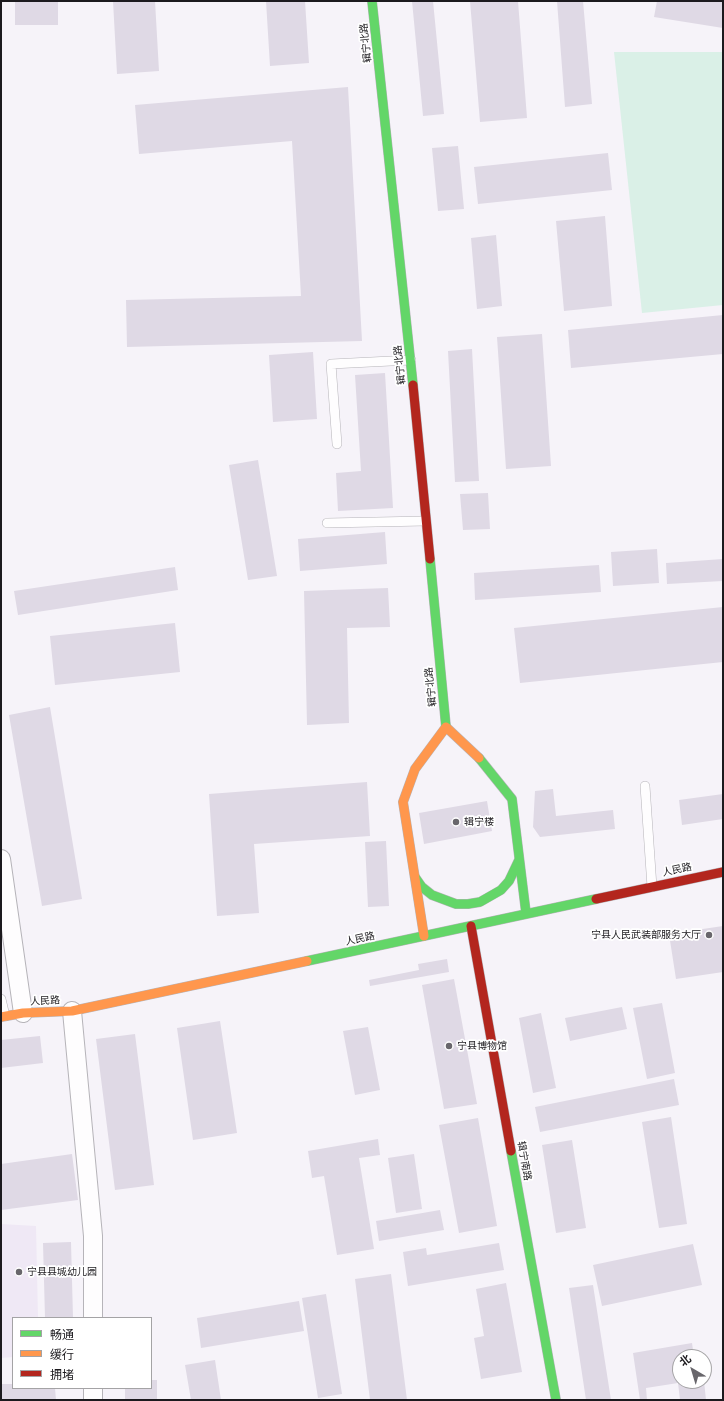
<!DOCTYPE html>
<meta charset="utf-8">
<style>
body{margin:0}
#map{position:relative;width:724px;height:1401px;overflow:hidden;background:#f6f3f9;font-family:"IBM Plex Sans","Noto Sans SC",sans-serif}
canvas{display:block}
.frame{position:absolute;inset:0;border:2px solid #1c1a1e;pointer-events:none}
.legend{position:absolute;left:12px;top:1317px;width:140px;height:72px;box-sizing:border-box;background:#fff;border:1px solid #a4a3a5;margin:0;padding:5px 7px;list-style:none;font-size:12px;color:#1c1a1e}
.legend li{display:flex;align-items:center;gap:8px;height:20px}
.legend b{width:20px;border:1px solid #a4a3a5}
.north{position:absolute;left:672px;top:1349px;width:40px;height:40px;box-sizing:border-box;background:#fff;border:1px solid #a4a3a5;border-radius:50%;rotate:322deg;font-size:11px;font-weight:700;line-height:16px;text-align:center;color:#1c1a1e}
.north::after{content:'';display:block;margin:auto;width:14px;height:18px;background:#68666b;clip-path:polygon(50% 0,100% 100%,50% 72%,0 100%)}
</style>
<div id="map">
<canvas width="724" height="1401"></canvas>
<div class="frame"></div>
<ul class="legend">
<li><b style="height:5px;background:#63d668"></b>畅通</li>
<li><b style="height:5px;background:#ff974d"></b>缓行</li>
<li><b style="height:5px;background:#b3261e"></b>拥堵</li>
</ul>
<div class="north">北</div>
</div>
<script>
const ctx = document.querySelector('canvas').getContext('2d');
ctx.lineJoin = 'round';
function fillPath(path, color) { ctx.fillStyle = color; ctx.fill(path, 'evenodd'); }
const shape = rows => new Path2D(rows.map(r => 'M' + r).join(''));
function strokePath(path, color, width, dash) { ctx.strokeStyle = color; ctx.lineWidth = width; ctx.lineCap = dash ? 'butt' : 'round'; ctx.setLineDash(dash || []); ctx.stroke(path); }
function drawText(font, color, halo, rows, align = 'center') {
  ctx.font = font + ' "IBM Plex Sans","Noto Sans SC",sans-serif'; ctx.lineWidth = 3.5; ctx.setLineDash([]); ctx.textBaseline = 'middle'; ctx.strokeStyle = halo; ctx.fillStyle = color; for (const [text, x, y, turn = 0] of rows) {
    ctx.save(); ctx.translate(x, y); ctx.rotate((+turn || 0) * Math.PI / 180); ctx.textAlign = isNaN(turn) ? turn : align; if (halo) ctx.strokeText(text, 0, 0); ctx.fillText(text, 0, 0); ctx.restore();
  }
}
const built = shape([
 [1,1224,36,1226,38,1318,13,1318,13,1357,1,1358]
]);
const green = shape([
 [614,52,723,52,723,305,642,313]
]);
const building = shape([
 [15,1,58,1,58,25,15,25],
 [113,1,155,1,159,71,117,74],
 [266,1,305,1,309,63,270,66],
 [412,1,433,1,444,114,423,116],
 [470,1,518,1,527,118,480,122],
 [557,1,583,1,592,104,565,107],
 [657,1,723,1,723,28,654,17],
 [348,87,362,341,127,347,126,300,301,296,292,141,139,154,135,105],
 [458,146,464,209,438,211,432,148],
 [608,153,612,190,478,204,474,167],
 [605,216,612,306,564,311,556,221],
 [496,235,502,306,477,309,471,238],
 [723,315,723,354,571,368,568,330],
 [542,334,551,466,506,469,497,337],
 [472,349,479,481,455,482,448,351],
 [313,352,317,419,273,422,269,355],
 [385,373,393,508,338,511,336,473,361,471,355,375],
 [258,460,277,576,248,580,229,465],
 [488,493,490,529,463,530,460,494],
 [385,532,387,564,300,571,298,539],
 [657,549,659,583,613,586,611,552],
 [723,559,723,581,667,584,666,563],
 [599,565,601,592,475,600,474,573],
 [175,567,178,590,18,615,14,591],
 [388,588,390,627,347,628,349,723,307,725,304,591],
 [723,607,723,662,520,683,514,628],
 [175,623,180,672,55,685,50,636],
 [50,707,82,899,42,906,9,715],
 [367,782,370,836,254,844,259,913,217,916,209,794],
 [553,789,556,816,613,810,615,829,540,837,533,827,535,791],
 [723,794,723,819,682,825,679,800],
 [487,801,492,831,424,844,419,813],
 [386,841,389,906,368,907,365,842],
 [723,926,723,972,676,979,669,934],
 [447,959,449,972,370,986,369,980,419,970,418,964],
 [454,979,477,1104,444,1109,422,985],
 [662,1003,675,1073,647,1079,633,1008],
 [622,1007,627,1029,570,1041,565,1018],
 [541,1013,556,1088,533,1093,519,1018],
 [220,1021,237,1133,193,1140,177,1028],
 [368,1027,380,1090,355,1095,343,1031],
 [135,1034,154,1185,115,1190,96,1039],
 [40,1036,43,1063,1,1068,1,1040],
 [674,1079,679,1105,540,1132,535,1107],
 [671,1117,687,1224,659,1228,642,1122],
 [478,1118,497,1226,459,1233,439,1125],
 [378,1139,380,1155,359,1158,374,1249,337,1255,324,1176,312,1178,308,1151],
 [572,1140,586,1228,556,1233,542,1145],
 [72,1154,78,1200,1,1210,1,1164],
 [414,1154,422,1209,396,1213,388,1158],
 [440,1210,444,1230,379,1241,376,1221],
 [71,1242,73,1318,45,1318,43,1243],
 [499,1243,504,1270,408,1286,403,1252,426,1248,427,1255],
 [693,1244,702,1285,602,1306,593,1265],
 [391,1274,407,1400,370,1400,355,1279],
 [506,1283,522,1372,481,1379,474,1338,484,1336,476,1289],
 [593,1285,611,1400,586,1400,569,1288],
 [326,1294,342,1394,318,1398,302,1298],
 [299,1301,304,1331,201,1348,197,1318],
 [692,1343,694,1357,680,1357,680,1381,704,1381,706,1400,680,1400,678,1383,646,1388,647,1400,640,1400,633,1353],
 [215,1360,221,1400,191,1400,185,1365],
 [151,1380,157,1380,157,1400,125,1400,125,1388,151,1388],
 [2,1384,13,1384,13,1388,55,1388,56,1400,2,1400]
]);
const lane = shape([
 [337,444,331,364,411,360],
 [327,523,425,521],
 [645,786,652,887],
 [1,999,5,1016]
]);
const street = shape([
 [1,859,23,1013],
 [72,1011,93,1236,93,1318],
 [93,1400,93,1388]
]);
const fast = shape([
 [372,1,413,385],
 [430,559,446,727],
 [479,758,512,799,526,913],
 [415,877,422,887,432,895,456,904,468,904,480,902,501,890,509,881,519,860],
 [307,961,596,899],
 [511,1151,556,1400]
]);
const slow = shape([
 [424,936,403,802,415,769,446,727,479,758],
 [1,1017,23,1013,72,1011,307,961]
]);
const jam = shape([
 [413,385,430,559],
 [596,899,723,872],
 [471,926,511,1151]
]);
const markers = [
 [456,822,4,"#68666b"],
 [709,935,4,"#68666b"],
 [449,1046,4,"#68666b"],
 [19,1272,4,"#68666b"]
];
const streetNames = [
 ["辑宁北路",366,43,-96],
 ["辑宁北路",400,365,-96],
 ["辑宁北路",431,687,-96],
 ["人民路",677,870,-12],
 ["人民路",360,939,-12],
 ["人民路",45,1001,-3],
 ["辑宁南路",524,1161,80]
];
const poiNames = [
 ["辑宁楼",464,822],
 ["宁县人民武装部服务大厅",701,935,"right"],
 ["宁县博物馆",457,1046],
 ["宁县县城幼儿园",27,1272]
];
fillPath(built, '#efe8f5');
fillPath(green, '#daf0e7');
fillPath(building, '#dfd9e5');
strokePath(lane, '#b6b4b9', 10);
strokePath(street, '#b6b4b9', 20);
strokePath(fast, '#b6b4b9', 10);
strokePath(slow, '#b6b4b9', 10);
strokePath(jam, '#b6b4b9', 10);
strokePath(lane, '#fefdfe', 9);
strokePath(street, '#fefdfe', 18);
strokePath(fast, '#63d668', 9);
strokePath(slow, '#ff974d', 9);
strokePath(jam, '#b3261e', 9);
for (const [x, y, r, color] of markers) { const dot = new Path2D(); dot.arc(x, y, r, 0, 2 * Math.PI); ctx.fillStyle = color; ctx.fill(dot); strokePath(dot, '#fff', 1.5); }
drawText('10px', '#1c1a1e', '#fff', streetNames);
drawText('10px', '#1c1a1e', '#fff', poiNames, 'left');
</script>
